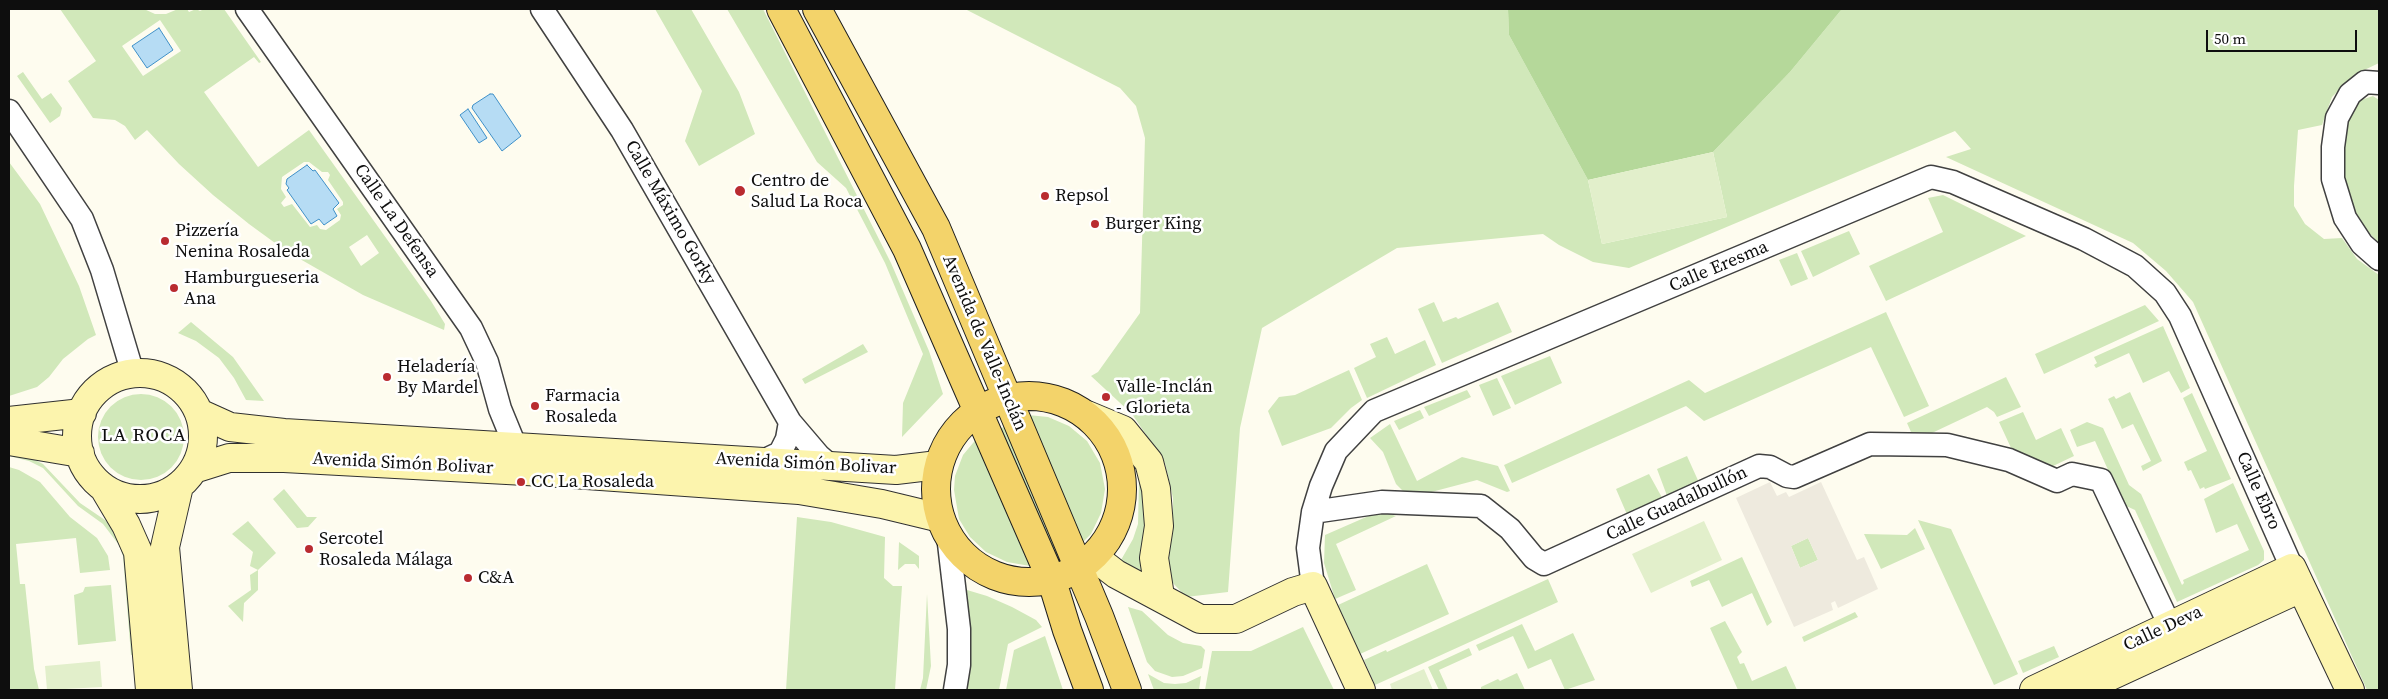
<!DOCTYPE html>
<meta charset="utf-8">
<style>
body{margin:0}
#map{position:relative;width:2388px;height:699px;overflow:hidden;background:#fefcef;font-family:"Source Serif 4",serif}
canvas{display:block}
.frame{position:absolute;inset:0;border:10px solid #0e0e0e;pointer-events:none}
.scale{position:absolute;left:2206px;top:30px;width:151px;height:22px;box-sizing:border-box;border:2px solid #0e0e0e;border-top:0;padding-left:6px;font-size:15px;line-height:18px;white-space:nowrap;color:#0e0e0e;-webkit-text-stroke:4px #fff;paint-order:stroke}
</style>
<div id="map">
<canvas width="2388" height="699"></canvas>
<div class="frame"></div>
<div class="scale">50 m</div>
</div>
<script>
const ctx = document.querySelector('canvas').getContext('2d');
ctx.lineJoin = 'round';
function fillPath(path, color) { ctx.fillStyle = color; ctx.fill(path, 'evenodd'); }
const shape = rows => new Path2D(rows.map(r => 'M' + r).join(''));
function strokePath(path, color, width, dash) { ctx.strokeStyle = color; ctx.lineWidth = width; ctx.lineCap = dash ? 'butt' : 'round'; ctx.setLineDash(dash || []); ctx.stroke(path); }
function drawText(font, color, halo, rows, align = 'center') {
  ctx.font = font + ' "Source Serif 4",serif'; ctx.lineWidth = 5; ctx.setLineDash([]); ctx.textBaseline = 'middle'; ctx.strokeStyle = halo; ctx.fillStyle = color; for (const [text, x, y, turn = 0] of rows) {
    ctx.save(); ctx.translate(x, y); ctx.rotate((+turn || 0) * Math.PI / 180); ctx.textAlign = isNaN(turn) ? turn : align; if (halo) ctx.strokeText(text, 0, 0); ctx.fillText(text, 0, 0); ctx.restore();
  }
}
const green = shape([
 [60,9,144,9,155,14,166,14,178,9,187,9,189,12,196,9,200,11,204,9,224,9,261,62,259,63,254,57,204,92,258,167,309,130,431,301,445,324,444,330,363,295,286,251,249,224,213,195,179,164,147,130,135,140,125,126,115,120,93,118,68,81,96,61],
 [160,20,181,51,143,76,122,46],
 [304,162,309,162,322,172,328,172,330,175,328,180,343,202,343,205,337,209,341,215,340,220,326,230,320,229,317,225,310,227,292,204,284,207,281,203,286,197,281,189,282,177],
 [367,235,379,253,361,266,349,247],
 [655,9,691,9,739,92,755,134,699,166,685,141,702,91],
 [727,9,763,9,891,263,929,351,943,394,902,437,903,403,923,354,885,263,846,188,817,162],
 [965,9,1508,9,1509,35,1588,180,1602,244,1727,217,1713,152,1790,72,1842,9,2379,9,2379,63,2354,75,2332,97,2322,125,2298,130,2294,186,2294,206,2305,224,2324,239,2342,238,2357,259,2379,275,2379,690,2367,690,2193,302,2166,271,2133,243,1946,157,1971,149,1955,131,1629,268,1593,262,1559,245,1543,234,1397,248,1262,328,1240,428,1228,592,1186,597,1172,582,1165,565,1173,526,1173,498,1165,463,1132,414,1091,376,1098,372,1140,313,1145,138,1136,106,1120,88],
 [23,72,42,99,51,93,62,108,60,116,50,123,17,76],
 [2373,96,2379,100,2379,243,2356,220,2348,195,2342,166,2348,112,2361,100],
 [9,162,40,204,79,286,96,335,88,339,63,359,49,377,37,387,9,396],
 [1943,195,2026,236,1886,301,1869,266,1943,232,1928,198],
 [1849,231,1860,254,1813,277,1801,251],
 [1797,253,1808,279,1791,286,1779,260],
 [1434,302,1443,322,1456,317,1458,319,1498,302,1512,332,1442,363,1418,309],
 [2145,305,2159,321,2044,374,2035,354],
 [1886,312,1929,406,1904,417,1871,347,1704,421,1686,406,1512,483,1504,465,1689,380,1705,393],
 [191,322,233,357,264,401,246,400,234,378,219,358,196,341,178,333],
 [2163,326,2190,388,2181,393,2169,371,2143,383,2129,353,2096,368,2094,365,2097,363,2094,357],
 [1387,337,1395,354,1425,340,1436,365,1367,398,1354,368,1376,357,1370,344],
 [863,344,868,352,805,384,802,379],
 [1550,356,1562,383,1515,405,1501,376],
 [1349,370,1362,400,1351,408,1331,428,1282,446,1268,411,1279,397,1295,395],
 [2006,377,2021,407,1997,417,1994,412,1987,407,1915,441,1907,423],
 [1497,378,1511,408,1493,416,1479,385],
 [1467,390,1471,397,1429,416,1424,407],
 [2130,392,2162,461,2143,471,2141,466,2151,461,2133,424,2122,429,2108,399,2114,396,2116,399],
 [2192,393,2231,479,2205,489,2204,487,2200,489,2191,470,2188,471,2184,462,2207,451,2183,398],
 '98 437a43 43 0 1 1 86 0a43 43 0 1 1-86 0Z',
 [1420,410,1424,418,1399,430,1394,421],
 [2023,412,2036,440,2061,428,2074,456,2051,467,2012,450,1999,422],
 [1028,415,1048,417,1069,426,1087,441,1100,463,1105,489,1101,513,1091,534,1080,545],
 [2087,422,2103,428,2129,485,2141,494,2182,585,2184,583,2183,580,2249,550,2237,524,2216,533,2204,499,2233,483,2264,551,2264,560,2258,565,2177,602,2135,510,2124,505,2095,441,2077,447,2070,430],
 [1390,424,1417,481,1462,457,1498,466,1510,491,1507,492,1477,480,1420,495,1405,493,1396,484,1383,452,1370,438],
 [1009,425,1061,553,1054,557,999,429],
 [978,437,1017,533,1030,566,1007,562,986,552,970,537,959,519,954,490,955,476,963,455],
 [9,453,29,457,43,464,80,503,105,520,114,529,127,555,136,654,131,655,123,556,119,545,103,524,78,506,43,468,29,461,9,456],
 [1687,456,1701,487,1669,501,1657,469],
 [9,467,19,470,40,482,70,517,97,538,108,556,110,570,80,573,76,538,16,544,20,584,25,584,34,669,39,690,9,690],
 [1649,474,1665,503,1629,519,1616,489],
 [1146,477,1151,577,1121,565,1121,560,1133,539,1138,524,1139,480],
 [284,489,307,517,317,517,308,527,297,528,273,499],
 [1380,511,1396,516,1336,544,1356,590,1335,599,1324,563,1325,535],
 [797,517,831,522,885,537,884,578,893,586,902,586,895,690,786,690],
 [1918,520,1951,529,2018,674,1994,685],
 [248,521,276,553,258,570,258,590,244,603,243,622,228,606,251,590,250,575,258,570,250,566,253,552,232,534],
 [1915,528,1925,549,1881,569,1864,534,1907,535],
 [1808,538,1818,560,1800,568,1791,546],
 [899,542,919,556,919,569,915,564,905,564,898,570],
 [1742,557,1772,622,1767,626,1752,593,1722,607,1709,580,1692,587,1690,581],
 [1427,564,1449,614,1360,654,1338,605],
 [1548,579,1558,602,1375,685,1364,660,1386,650,1387,652],
 [111,585,116,641,78,645,74,595,83,592,85,587],
 [967,590,987,596,1012,607,1036,620,1042,627,1008,644,999,690,965,690,970,645],
 [927,594,931,666,926,690,920,690,923,678],
 [1128,607,1142,611,1168,635,1183,643,1201,646,1205,650,1202,668,1183,676,1172,677,1155,671,1147,662],
 [1855,612,1858,617,1804,642,1802,637],
 [1725,621,1742,652,1737,657,1740,664,1744,663,1752,681,1786,666,1797,690,1738,690,1710,628],
 [1522,624,1535,651,1573,633,1595,680,1565,690,1551,659,1528,669,1513,636,1479,651,1476,645],
 [1303,627,1334,690,1205,690,1212,651,1251,651],
 [1045,636,1063,690,1006,690,1014,650],
 [2054,646,2059,657,2023,673,2018,661],
 [1469,648,1472,655,1439,670,1448,690,1439,690,1428,667],
 [1517,673,1525,690,1481,690,1481,687,1498,679,1500,681],
 [1148,674,1164,683,1175,684,1186,683,1201,676,1199,690,1154,690]
]);
const forest = shape([
 [1508,9,1842,9,1790,72,1713,152,1588,180,1509,35]
]);
const pitch = shape([
 [1713,152,1727,217,1602,244,1588,180],
 [1704,521,1722,560,1651,593,1632,554],
 [100,661,102,687,47,690,45,666],
 [1424,669,1433,690,1392,690,1390,684]
]);
const plaza = shape([
 [1770,482,1777,496,1786,492,1789,497,1821,482,1857,560,1864,557,1878,589,1838,608,1835,601,1831,603,1833,610,1794,627,1736,498],
 [1808,538,1818,560,1800,568,1791,546]
]);
const water = shape([
 [159,28,173,50,147,68,132,46,159,28],
 [490,94,493,94,521,136,502,151,472,108,473,105,490,94],
 [468,109,487,138,479,143,460,115,468,109],
 [307,165,313,171,315,170,339,203,333,209,337,216,324,225,319,219,311,224,287,190,289,188,286,184,287,179,307,165]
]);
const street = shape([
 [247,9,471,328,487,362,500,409,516,448],
 [542,9,622,130,790,422,819,456,832,467],
 [2379,83,2365,82,2350,94,2337,118,2333,147,2333,179,2345,218,2362,244,2379,259],
 [9,111,82,219,102,270,133,374],
 [759,463,780,453,787,439,790,422],
 [1313,512,1382,502,1481,506,1510,529,1534,558,1544,564,1759,466,1770,467,1787,476,1794,477,1870,444,1947,445,2009,460,2057,481,2072,474,2101,480,2170,626],
 [948,535,959,629,959,665,955,690],
 [1313,586,1308,548,1313,512,1321,486,1336,451,1374,411,1931,177,1953,182,2084,239,2135,266,2165,293,2180,316,2292,568]
]);
const secondary = shape([
 '77 436a63 63 0 1 1 126 0a63 63 0 1 1-126 0Z',
 [199,413,230,427,284,433,896,470,938,465],
 [1087,415,1123,430,1149,462,1156,489,1159,526,1154,558,1160,596],
 [9,421,82,413],
 [9,441,80,453],
 [194,469,229,458,284,458,544,472,799,490,882,504,940,518],
 [104,488,126,525,138,552,150,690],
 [1094,557,1116,574,1200,619,1236,619,1293,592,1313,586,1361,690],
 [178,690,165,547,179,486],
 [2034,690,2292,568,2350,690],
 [2080,690,2301,588]
]);
const primary = shape([
 [781,9,907,249,1052,581,1067,630,1089,690],
 [817,9,936,228,1099,616,1127,690],
 '936 489a93 93 0 1 1 186 0a93 93 0 1 1-186 0Z'
]);
const markers = [
 [740,191,6,"#b92b30"],
 [1045,196,5,"#b92b30"],
 [1095,224,5,"#b92b30"],
 [165,241,5,"#b92b30"],
 [174,288,5,"#b92b30"],
 [387,377,5,"#b92b30"],
 [1106,397,5,"#b92b30"],
 [535,406,5,"#b92b30"],
 [521,482,5,"#b92b30"],
 [309,549,5,"#b92b30"],
 [468,578,5,"#b92b30"]
];
const poiNames = [
 ["Centro de",751,181],
 ["Salud La Roca",751,202],
 ["Repsol",1055,196],
 ["Burger King",1105,224],
 ["Pizzería",175,231],
 ["Nenina Rosaleda",175,252],
 ["Hamburgueseria",184,278],
 ["Ana",184,299],
 ["Heladería",397,367],
 ["By Mardel",397,388],
 ["Valle-Inclán",1116,387],
 ["- Glorieta",1116,408],
 ["Farmacia",545,396],
 ["Rosaleda",545,417],
 ["CC La Rosaleda",531,482],
 ["Sercotel",319,539],
 ["Rosaleda Málaga",319,560],
 ["C&A",478,578]
];
const streetNames = [
 ["Calle Máximo Gorky",670,213,60],
 ["Calle La Defensa",396,221,55],
 ["Calle Eresma",1719,267,-23],
 ["Avenida de Valle-Inclán",984,343,67],
 ["Avenida Simón Bolivar",403,464,3],
 ["Avenida Simón Bolivar",806,464,3],
 ["Calle Ebro",2258,491,66],
 ["Calle Guadalbullón",1677,504,-25],
 ["Calle Deva",2163,629,-25]
];
const neighbourhoodNames = [
 ["LA ROCA",144,436]
];
fillPath(green, '#d1e8ba');
fillPath(forest, '#b5d89a');
fillPath(pitch, '#e2efcb');
fillPath(plaza, '#eeeade');
fillPath(water, '#b6dcf4');
strokePath(water, '#3f90c8', 1);
strokePath(street, '#414141', 25);
strokePath(secondary, '#303030', 30);
strokePath(primary, '#1f1f1f', 30);
strokePath(street, '#fff', 22);
strokePath(secondary, '#fcf4ad', 28);
strokePath(primary, '#f3d36a', 28);
for (const [x, y, r, color] of markers) { const dot = new Path2D(); dot.arc(x, y, r, 0, 2 * Math.PI); ctx.fillStyle = color; ctx.fill(dot); strokePath(dot, '#fff', 2); }
drawText('18px', '#0e0e0e', '#fff', poiNames, 'left');
drawText('18px', '#0e0e0e', '#fff', streetNames);
ctx.letterSpacing = '1px';
drawText('19px', '#0e0e0e', '#fff', neighbourhoodNames);
ctx.letterSpacing = '0px';
</script>
